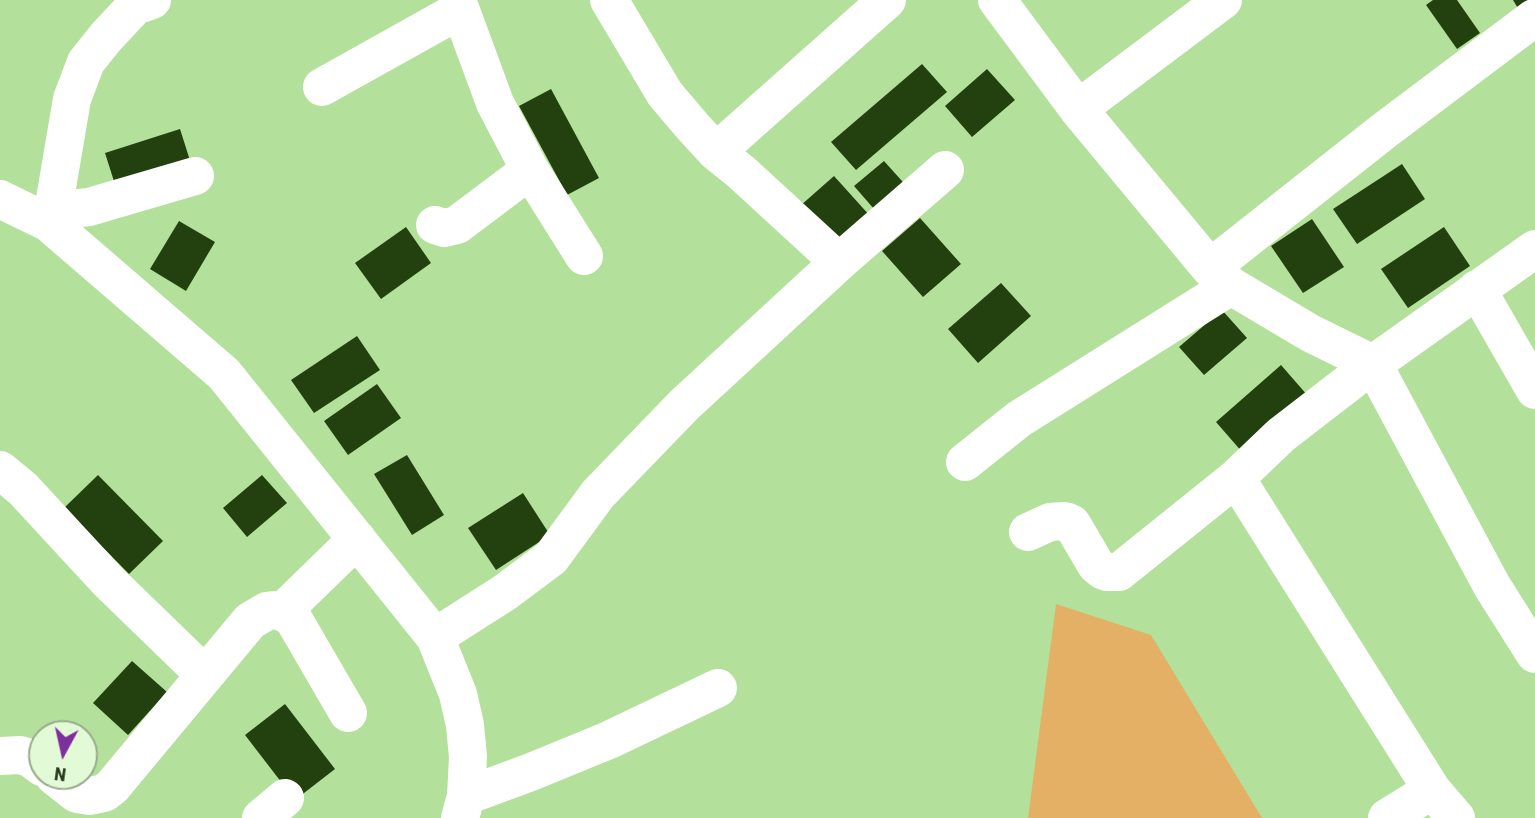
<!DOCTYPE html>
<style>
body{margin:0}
#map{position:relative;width:1535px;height:818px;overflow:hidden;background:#b3e09a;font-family:"Roboto Condensed",sans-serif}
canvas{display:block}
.north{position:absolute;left:28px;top:720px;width:70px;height:70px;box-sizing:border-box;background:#e3fad7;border:2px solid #97ac8c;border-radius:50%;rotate:188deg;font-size:19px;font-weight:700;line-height:28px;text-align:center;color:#26371b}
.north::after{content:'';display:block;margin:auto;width:24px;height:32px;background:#7f2e9e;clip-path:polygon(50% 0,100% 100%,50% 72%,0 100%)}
</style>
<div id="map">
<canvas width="1535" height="818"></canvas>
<div class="north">N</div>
</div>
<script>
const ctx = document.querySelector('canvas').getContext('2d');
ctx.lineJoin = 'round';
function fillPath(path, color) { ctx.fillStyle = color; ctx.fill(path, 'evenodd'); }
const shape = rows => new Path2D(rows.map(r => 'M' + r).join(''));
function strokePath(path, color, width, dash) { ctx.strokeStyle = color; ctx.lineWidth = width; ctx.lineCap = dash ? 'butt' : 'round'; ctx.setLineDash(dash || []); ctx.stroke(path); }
const green = shape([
 [1056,604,1151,635,1262,818,1028,818]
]);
const building = shape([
 [1433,0,1457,0,1480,33,1457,49,1426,5],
 [1513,0,1535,0,1519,10],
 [922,64,947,92,856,170,831,142],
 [987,69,1015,100,972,137,945,106],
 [551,89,599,178,567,195,519,106],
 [180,129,194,173,119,197,105,153],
 [884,161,911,191,881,217,854,186],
 [1402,164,1425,199,1357,244,1333,209],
 [834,176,871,217,836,248,800,206],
 [920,218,961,264,923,297,882,251],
 [1312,219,1344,267,1303,293,1271,246],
 [179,221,215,242,186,291,150,269],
 [406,227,431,263,381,299,355,263],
 [1444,227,1470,266,1408,308,1381,269],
 [1001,283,1031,316,978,363,948,329],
 [1222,310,1247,338,1204,375,1179,347],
 [357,336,380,370,314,413,291,380],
 [1281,365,1308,396,1243,453,1216,422],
 [377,384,401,418,348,455,324,421],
 [407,455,444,515,412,535,374,474],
 [98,475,163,541,129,574,64,508],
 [262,475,287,503,247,537,223,508],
 [523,493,550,535,496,570,468,528],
 [132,661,167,692,128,735,93,703],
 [285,704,335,769,295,800,245,735]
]);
const minor = shape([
 [457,0,495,103,530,170,584,256],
 [609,0,665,94,693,127,716,152,741,172,839,262],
 [997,0,1078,109,1210,268,1231,286,1310,333,1373,364,1492,586,1535,654],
 [322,87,460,10],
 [1078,109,1223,0],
 [716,152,887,0],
 [0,199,49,223,224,374,435,637,458,694,465,725,468,757,466,796,460,818],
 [53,211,89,207,195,176],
 [49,223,53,211,72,99,86,62,106,37,135,6,152,0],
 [435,225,444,228,457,225,530,170],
 [1210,268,1385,130,1534,18],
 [1477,289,1535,390],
 [965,462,1019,419,1231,286],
 [0,470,23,489,108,581,205,675],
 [1236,478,1432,790,1456,818],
 [1028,532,1050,522,1063,521,1068,522,1072,524,1096,565,1102,570,1107,572,1119,572,1236,478,1281,435,1373,364,1535,249],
 [282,612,357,539],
 [435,637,504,593,551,558,598,494,684,405,839,262,945,170],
 [0,756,20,755,30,758,42,767],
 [54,776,77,794,90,796,104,793,112,787,250,621,267,611,276,610,282,612,288,615,294,620,348,713],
 [466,796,531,772,609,740,718,688],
 [261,818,285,798],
 [1387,818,1432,790]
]);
fillPath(green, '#e4b065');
fillPath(building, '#23410e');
strokePath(minor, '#fff', 38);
</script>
